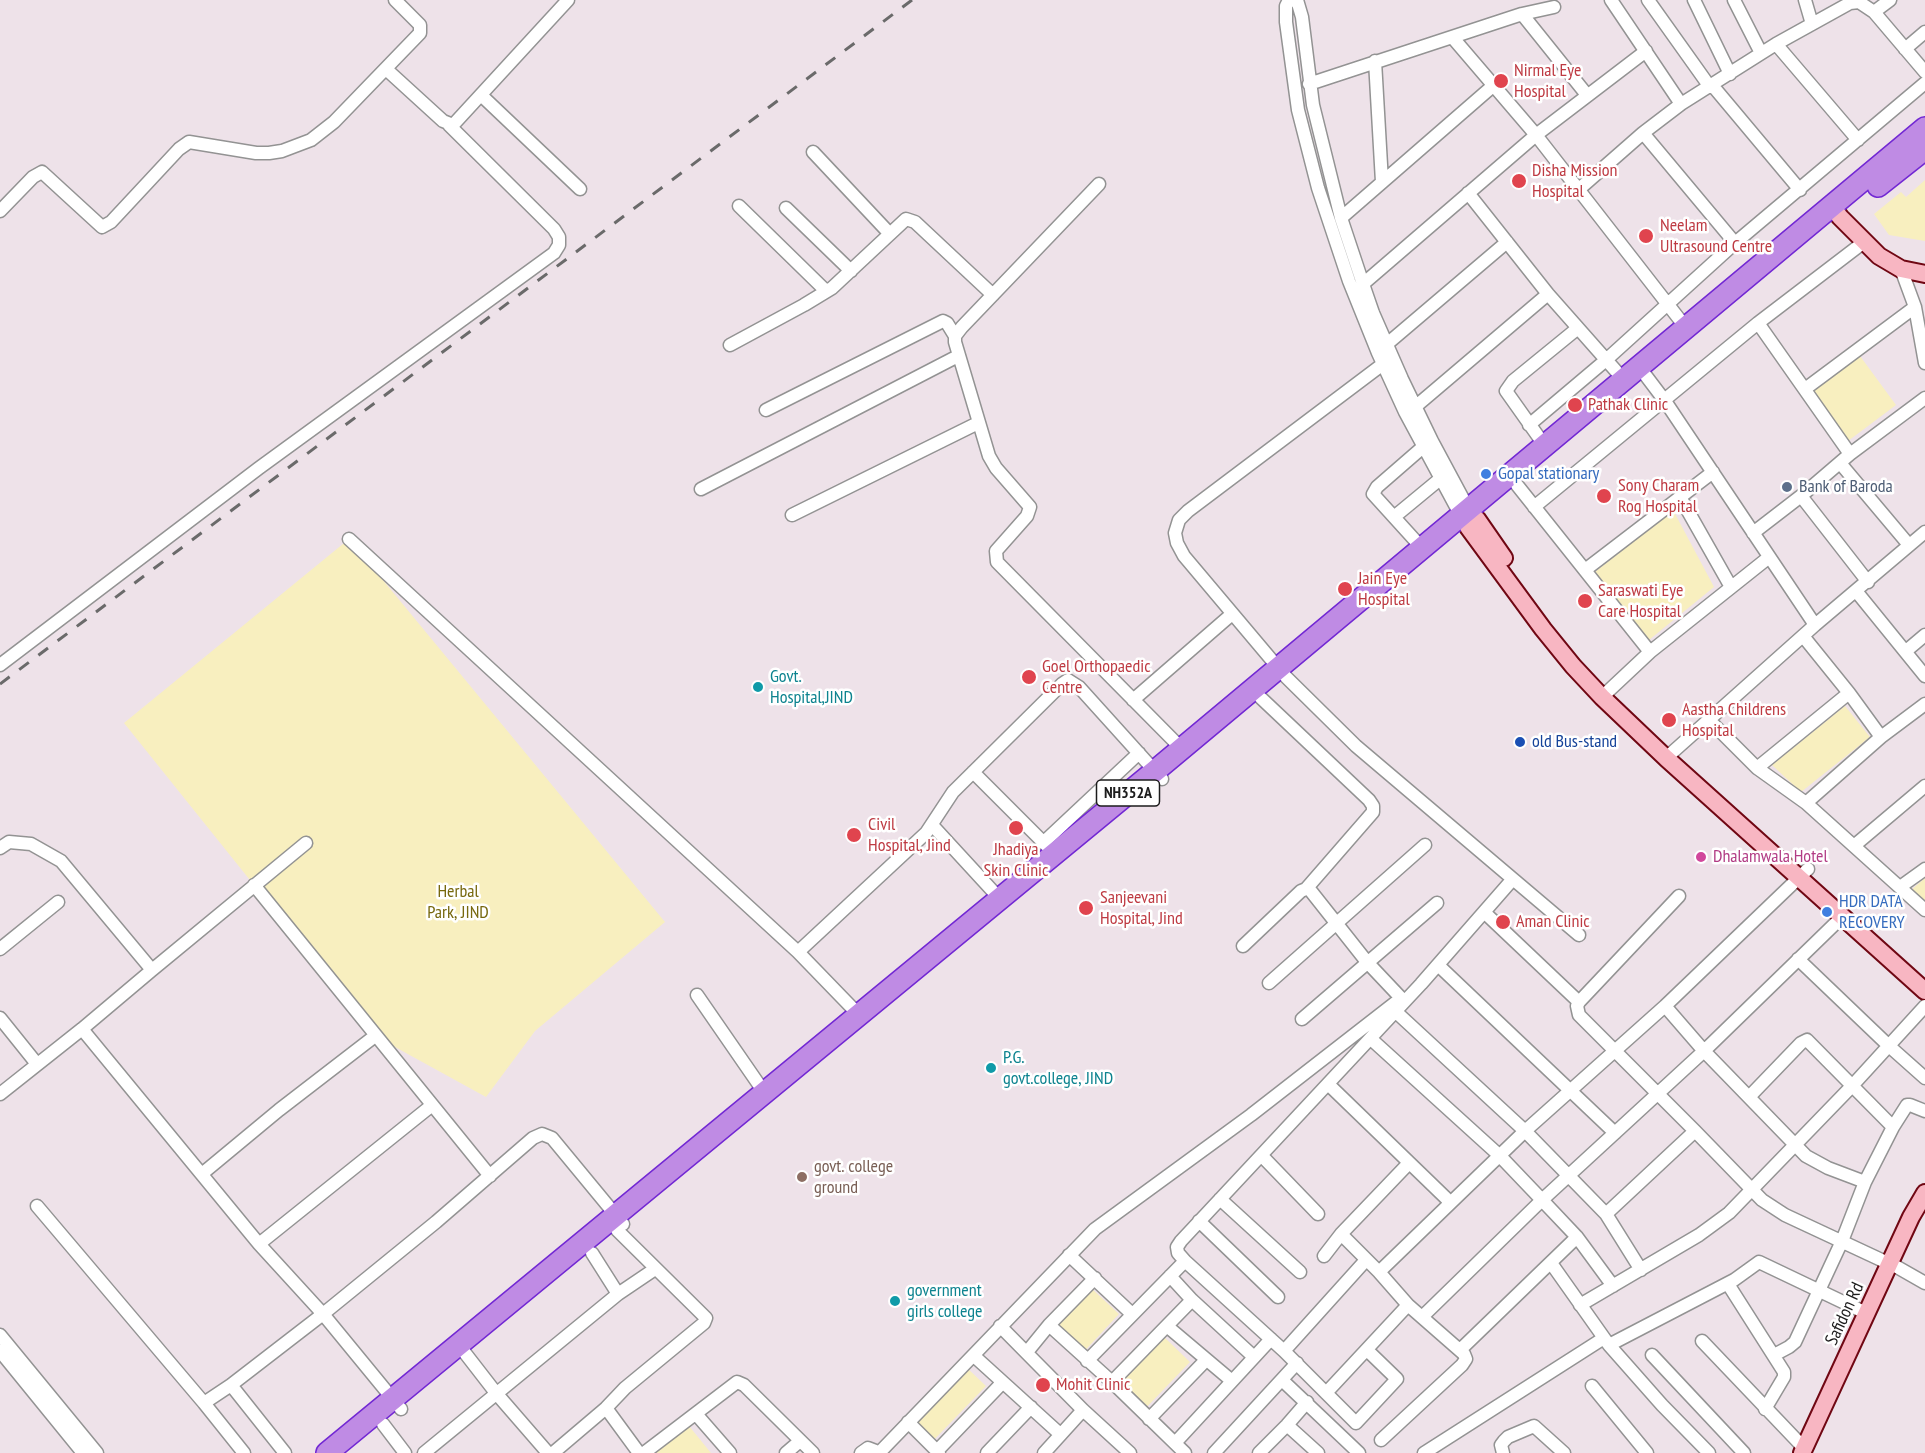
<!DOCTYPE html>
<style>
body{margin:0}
canvas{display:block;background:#eee2e9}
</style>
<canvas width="1925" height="1453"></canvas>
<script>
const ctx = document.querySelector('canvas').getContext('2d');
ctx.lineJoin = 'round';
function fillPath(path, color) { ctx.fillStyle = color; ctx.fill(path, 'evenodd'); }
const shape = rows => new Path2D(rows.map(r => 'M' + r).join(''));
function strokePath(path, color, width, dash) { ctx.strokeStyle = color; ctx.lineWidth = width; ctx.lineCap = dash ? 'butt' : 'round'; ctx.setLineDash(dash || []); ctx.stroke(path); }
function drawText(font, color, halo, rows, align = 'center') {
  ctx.font = font + ' "PT Sans Narrow",sans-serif'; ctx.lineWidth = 5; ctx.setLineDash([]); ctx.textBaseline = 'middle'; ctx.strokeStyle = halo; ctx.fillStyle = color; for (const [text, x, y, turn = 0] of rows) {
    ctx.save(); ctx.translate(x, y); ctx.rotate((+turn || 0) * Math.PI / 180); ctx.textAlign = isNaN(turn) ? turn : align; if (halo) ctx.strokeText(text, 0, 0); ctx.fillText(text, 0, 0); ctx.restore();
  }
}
const park = shape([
 [1925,180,1925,241,1889,235,1874,214,1901,192,1906,197],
 [1860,356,1896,405,1840,447,1804,398],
 [1673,510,1714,587,1649,640,1595,572],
 [349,539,665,922,535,1031,486,1097,375,1036,124,723],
 [1845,706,1870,737,1801,792,1772,765],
 [1925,878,1925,905,1910,891],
 [1089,1286,1119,1314,1078,1358,1048,1330],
 [1162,1335,1190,1362,1141,1413,1113,1386],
 [965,1366,986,1386,926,1448,906,1429],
 [689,1426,711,1453,656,1453]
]);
const street = shape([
 [1289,0,1286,6,1286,22,1298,110,1318,188,1349,281,1378,353,1405,412,1461,516],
 [1297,0,1302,17,1313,105,1341,218,1363,284,1373,313,1402,379,1432,441,1469,510],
 [1611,0,1681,104],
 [1648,0,1710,87],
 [1694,0,1730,74],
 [1734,0,1761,53],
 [1805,0,1812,24],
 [1874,12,1890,0],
 [1522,14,1587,95],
 [1453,38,1536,135,1687,329],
 [1776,44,1858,140],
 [1905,49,1925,32],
 [1375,61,1382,182],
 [386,69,443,121,453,125,568,0],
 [1309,84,1522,14,1554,7],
 [1712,85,1800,190],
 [481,95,580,189],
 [1643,133,1735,243],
 [813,152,890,234],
 [1099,184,962,327,955,336,955,342,989,456,996,468,1030,507,1027,516,996,551,997,562,1182,749],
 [1578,190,1643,133,1681,104,1776,44,1850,3,1859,2,1874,12,1925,72],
 [1468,193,1548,294,1624,380],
 [739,206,826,291],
 [786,208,851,271],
 [0,211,33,177,42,172,102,227,111,222,179,149,189,142,256,153,269,153,282,151,311,140,334,122,420,33,420,25,395,0],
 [1341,218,1494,85],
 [1901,269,1915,307,1925,363],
 [1363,284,1536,135,1646,51],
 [1758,323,1850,454],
 [1387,344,1507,242],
 [730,345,804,305,832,288,906,219,915,222,993,295],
 [1383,364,1188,511,1179,520,1175,533,1177,543,1184,556,1286,677,1356,746,1579,935],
 [1640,368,1665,401,1815,625],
 [1805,389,1915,307],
 [766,410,943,321,947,323,955,336],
 [1409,410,1415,407,1548,294],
 [1529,425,1606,360,1735,243,1925,83],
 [1545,446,1506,391,1513,381,1578,328],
 [1840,463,1909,545],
 [1517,485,1650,652],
 [701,489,958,356],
 [1801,496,1868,582],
 [1680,497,1731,587],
 [1534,507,1758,323,1864,242],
 [792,515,978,423],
 [1394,517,1440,479],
 [1753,533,1801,496,1850,454,1925,398],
 [349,539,798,952,859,1015],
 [1422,548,1373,494,1377,487,1423,447],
 [1585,570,1713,472],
 [1856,591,1925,676],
 [1803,636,1849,693,1881,737],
 [1906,651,1925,635],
 [0,665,259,468,554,253,559,245,559,237,554,229,449,125],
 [1602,697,1650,652,1768,558],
 [1261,698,1369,800,1373,806,1373,812,1306,889],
 [1133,700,1232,614],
 [1708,719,1757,768,1806,803,1925,910],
 [1666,758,1815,625,1925,532],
 [1757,768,1849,693],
 [973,772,1048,847],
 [1806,803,1881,737,1925,704],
 [932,825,1000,899],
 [1043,843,1139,753],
 [1855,845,1925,786],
 [0,848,9,842,31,844,61,861,152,970],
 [254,885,490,1176],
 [1900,887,1925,869],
 [1679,896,1579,1002,1577,1006,1579,1015,1695,1131,1762,1200,1785,1215,1890,1264],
 [1484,912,1579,1002],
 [1243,946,1301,891,1306,889,1310,890,1367,962,1401,998],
 [0,949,58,902],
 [798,952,926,833,953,792,1062,684,1068,680,1079,687,1162,779],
 [1798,959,1889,1046,1925,1078],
 [1438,965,1615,1133],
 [1269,983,1425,845],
 [697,995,764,1092],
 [1665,1006,1704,1051,1806,1156,1828,1168,1865,1182],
 [1395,1011,1525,1131,1606,1214,1641,1270],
 [0,1018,37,1064],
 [1302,1019,1437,903],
 [82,1029,259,1244,323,1314,401,1409],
 [1371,1039,1500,1156,1542,1200,1577,1237,1613,1286],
 [1328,1084,1450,1202],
 [0,1094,82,1029,152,970,306,843],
 [1749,1097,1801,1043,1807,1040,1893,1127],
 [1262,1156,1318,1214],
 [203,1173,279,1110,375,1036],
 [1220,1199,1300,1272],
 [37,1206,204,1403,244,1453],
 [1606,1214,1695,1131],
 [1199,1221,1278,1297],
 [1341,1234,1379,1272,1408,1305,1464,1354,1466,1359,1462,1365,1381,1440],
 [259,1244,431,1106],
 [592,1253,618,1294],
 [1069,1255,1132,1314],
 [1324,1256,1341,1234,1409,1163],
 [1551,1263,1609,1345,1662,1405,1709,1453],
 [1897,1267,1925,1283],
 [1379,1272,1525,1131,1665,1006,1808,869],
 [1170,1276,1192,1300,1254,1357],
 [1728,1284,1784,1372,1784,1377,1765,1409],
 [1580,1305,1699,1235,1729,1213,1852,1086,1925,1006],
 [1422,1317,1542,1200,1704,1051,1843,916],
 [1049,1325,1112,1382,1185,1453],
 [1000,1326,1083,1410,1130,1453],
 [1168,1327,1232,1381],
 [0,1335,97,1453],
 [1702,1341,1804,1448],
 [458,1344,496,1393,548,1453],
 [1609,1345,1734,1280,1759,1262,1866,1313],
 [1367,1350,1397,1379,1356,1423,1284,1351,1185,1261,1178,1253,1177,1247,1181,1241,1421,984,1512,880],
 [1460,1350,1577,1237],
 [0,1351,83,1453],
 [1284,1351,1366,1260],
 [1027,1352,1049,1325,1095,1278],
 [1652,1355,1744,1453],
 [1774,1355,1789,1347,1795,1342,1842,1241,1865,1182,1893,1127,1907,1105,1910,1105,1925,1111],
 [974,1356,1060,1434],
 [1087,1361,1185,1261],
 [1282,1380,1359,1453],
 [1112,1382,1192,1300],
 [231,1385,285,1453],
 [1592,1386,1647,1453],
 [1326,1393,1408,1305],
 [204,1403,231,1385,323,1314,436,1222,533,1138,542,1134,552,1138,623,1224],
 [606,1408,639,1453],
 [696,1414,730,1453],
 [1149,1419,1206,1360],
 [908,1422,939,1453],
 [383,1424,405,1453],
 [1287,1425,1318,1453],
 [1175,1443,1271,1339],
 [937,1451,1002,1383],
 [880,1452,1095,1229,1251,1115,1395,1003],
 [424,1453,618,1294,655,1269],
 [553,1453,606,1408,625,1388,704,1323,706,1318,617,1230],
 [644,1453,737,1382,744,1385,813,1453],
 [786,1453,800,1441],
 [861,1453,868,1448,881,1453],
 [987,1453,1031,1407],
 [1044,1453,1083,1410],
 [1214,1453,1297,1363],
 [1259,1453,1287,1425,1307,1402],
 [1424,1453,1604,1338],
 [1503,1453,1501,1445,1504,1441,1508,1437,1534,1426,1564,1453]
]);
const secondary = shape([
 [1832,206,1840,217,1879,256,1901,269,1925,274],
 [1477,519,1504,558],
 [1468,527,1543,629,1573,666,1602,697,1666,758,1925,991],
 [1802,1453,1911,1217,1925,1193]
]);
const highway = shape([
 [1878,186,1925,149],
 [327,1453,1155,771,1925,128]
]);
const rail = shape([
 [0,684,912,0]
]);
const markers = [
 [1501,81,8,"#e0444e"],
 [1519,181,8,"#e0444e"],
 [1646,236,8,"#e0444e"],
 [1575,405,8,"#e0444e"],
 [1486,474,6,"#3f7fe0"],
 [1787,487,6,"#5c6f8a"],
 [1604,496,8,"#e0444e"],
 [1345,589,8,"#e0444e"],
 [1585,601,8,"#e0444e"],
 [1029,677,8,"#e0444e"],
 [758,687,6,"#0f9aa8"],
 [1669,720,8,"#e0444e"],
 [1520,742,6,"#1a4fb4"],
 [1016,828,8,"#e0444e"],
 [854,835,8,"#e0444e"],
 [1701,857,6,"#d1479c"],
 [1086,908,8,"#e0444e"],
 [1827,912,6,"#3f7fe0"],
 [1503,922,8,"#e0444e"],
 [991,1068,6,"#0f9aa8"],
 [802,1177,6,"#8d6e63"],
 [895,1301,6,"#0f9aa8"],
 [1043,1385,8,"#e0444e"]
];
const shields = [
 [1128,793,63]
];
const shieldNames = [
 ["NH352A",1128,793]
];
const healthNames = [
 ["Nirmal Eye",1514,71],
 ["Hospital",1514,92],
 ["Disha Mission",1532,171],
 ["Hospital",1532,192],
 ["Neelam",1660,226],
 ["Ultrasound Centre",1660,247],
 ["Pathak Clinic",1588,405],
 ["Sony Charam",1618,486],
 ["Rog Hospital",1618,507],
 ["Jain Eye",1358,579],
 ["Hospital",1358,600],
 ["Saraswati Eye",1598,591],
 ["Care Hospital",1598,612],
 ["Goel Orthopaedic",1042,667],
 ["Centre",1042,688],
 ["Aastha Childrens",1682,710],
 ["Hospital",1682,731],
 ["Civil",868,825],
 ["Hospital, Jind",868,846],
 ["Jhadiya",1016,850,"center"],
 ["Skin Clinic",1016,871,"center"],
 ["Sanjeevani",1100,898],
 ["Hospital, Jind",1100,919],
 ["Aman Clinic",1516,922],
 ["Mohit Clinic",1056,1385]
];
const shopNames = [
 ["Gopal stationary",1498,474],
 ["HDR DATA",1839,902],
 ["RECOVERY",1839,923]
];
const serviceNames = [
 ["Bank of Baroda",1799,487]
];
const cultureNames = [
 ["Govt.",770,677],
 ["Hospital,JIND",770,698],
 ["P.G.",1003,1058],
 ["govt.college, JIND",1003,1079],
 ["government",907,1291],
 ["girls college",907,1312]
];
const transitNames = [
 ["old Bus-stand",1532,742]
];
const hotelNames = [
 ["Dhalamwala Hotel",1713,857]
];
const parkNames = [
 ["Herbal",458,892],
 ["Park, JIND",458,913]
];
const educationNames = [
 ["govt. college",814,1167],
 ["ground",814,1188]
];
const streetNames = [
 ["Safidon Rd",1845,1314,-65]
];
fillPath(park, '#f8efbf');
strokePath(street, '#939393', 15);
strokePath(secondary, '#700713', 20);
strokePath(highway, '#7228d3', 24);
strokePath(street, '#fff', 12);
strokePath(secondary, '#f8b6c2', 16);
strokePath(highway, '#bf8be4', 21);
strokePath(rail, '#6a6a6a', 3, [12, 12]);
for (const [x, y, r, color] of markers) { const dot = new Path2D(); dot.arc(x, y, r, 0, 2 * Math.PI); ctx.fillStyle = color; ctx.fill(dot); strokePath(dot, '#fff', 2); }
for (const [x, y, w] of shields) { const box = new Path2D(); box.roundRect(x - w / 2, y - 13, w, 26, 4.5); ctx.fillStyle = '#fff'; ctx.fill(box); strokePath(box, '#1c1c1c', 1.5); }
drawText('bold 16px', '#1c1c1c', null, shieldNames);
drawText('18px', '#be3a42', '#fff', healthNames, 'left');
drawText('18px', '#366cbe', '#fff', shopNames, 'left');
drawText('18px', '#4e5e75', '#fff', serviceNames, 'left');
drawText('18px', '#0d838f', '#fff', cultureNames, 'left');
drawText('18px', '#164399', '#fff', transitNames, 'left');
drawText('18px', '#b23c85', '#fff', hotelNames, 'left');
drawText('18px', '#77680e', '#fff', parkNames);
drawText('18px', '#785e54', '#fff', educationNames, 'left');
drawText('18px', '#1c1c1c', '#fff', streetNames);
</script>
